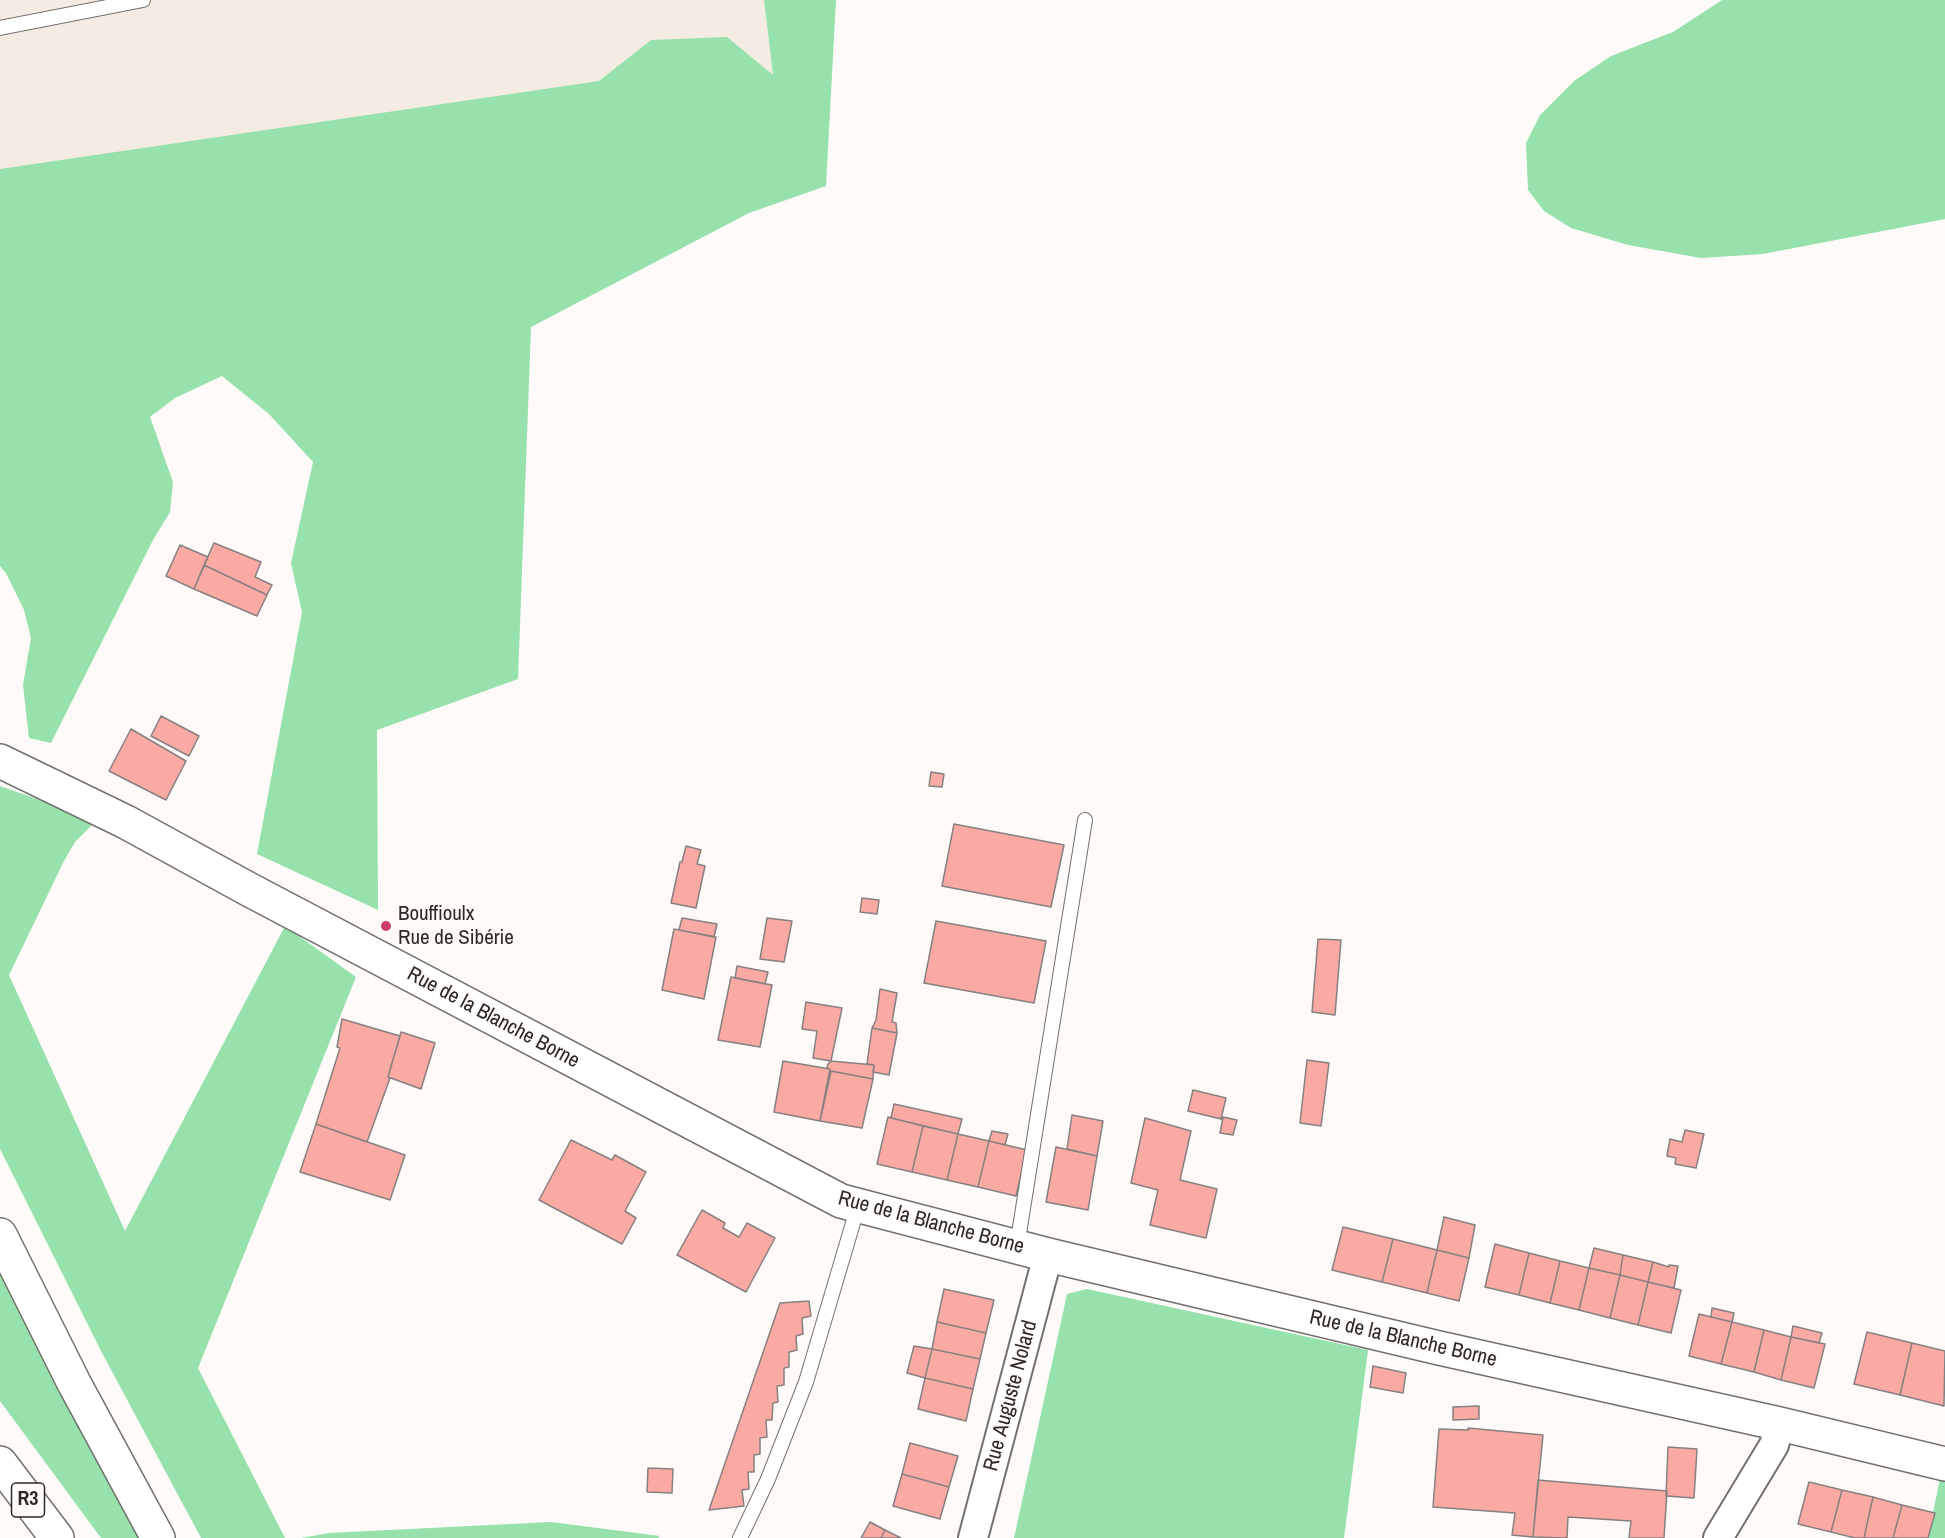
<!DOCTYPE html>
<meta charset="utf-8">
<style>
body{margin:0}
canvas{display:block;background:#fdfaf8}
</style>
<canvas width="1945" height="1538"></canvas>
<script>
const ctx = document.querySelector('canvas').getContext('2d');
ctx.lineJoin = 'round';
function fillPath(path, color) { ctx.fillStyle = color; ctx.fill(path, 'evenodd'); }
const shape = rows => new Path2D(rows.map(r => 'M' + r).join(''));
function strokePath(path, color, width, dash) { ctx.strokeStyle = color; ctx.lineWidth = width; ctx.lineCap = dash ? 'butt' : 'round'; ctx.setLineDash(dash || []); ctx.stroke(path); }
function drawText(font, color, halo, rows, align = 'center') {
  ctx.font = font + ' "Archivo Narrow",sans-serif'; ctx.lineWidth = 4.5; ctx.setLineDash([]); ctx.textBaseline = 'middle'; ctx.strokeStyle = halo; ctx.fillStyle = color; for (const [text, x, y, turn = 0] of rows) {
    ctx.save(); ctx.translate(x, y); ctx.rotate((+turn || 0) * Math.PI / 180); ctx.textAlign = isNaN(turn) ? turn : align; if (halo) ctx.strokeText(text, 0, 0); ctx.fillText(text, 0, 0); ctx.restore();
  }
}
const built = shape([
 [0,0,764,0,777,106,0,377]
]);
const green = shape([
 [764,0,836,0,826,186,749,213,531,327,518,679,377,730,378,910,257,854,302,612,291,563,313,462,269,414,222,376,175,398,150,417,173,482,170,512,153,540,51,743,29,738,23,685,31,638,24,610,6,573,0,566,0,169,599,81,651,40,727,37,773,75],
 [1722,0,1945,0,1945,219,1763,254,1701,258,1628,245,1571,228,1544,211,1528,190,1526,143,1540,115,1574,81,1611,56,1673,32],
 [0,786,97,820,75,842,64,861,9,975,125,1231,285,926,356,977,198,1368,285,1538,201,1538,101,1351,0,1149],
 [0,1264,142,1538,101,1538,0,1401],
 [1087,1289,1368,1350,1344,1538,1014,1538,1067,1294],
 [1940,1478,1945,1480,1945,1538,1928,1538],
 [551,1522,660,1536,658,1538,301,1538,329,1533]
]);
const building = shape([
 [214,543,261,562,255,577,272,585,267,595,204,565,214,543],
 [180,545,208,557,194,589,166,576,180,545],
 [204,565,267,595,257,616,194,589,204,565],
 [161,716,199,736,189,756,151,736,161,716],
 [131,729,186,761,166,800,109,771,131,729],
 [931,772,944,774,942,787,929,786,931,772],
 [954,824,1064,845,1051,907,942,886,954,824],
 [686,846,701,850,697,864,705,866,696,908,671,903,680,862,682,862,686,846],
 [862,898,879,900,877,914,860,912,862,898],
 [682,918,717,924,714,937,679,930,682,918],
 [767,918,792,921,784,962,760,959,767,918],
 [936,921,1046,941,1034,1003,924,983,936,921],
 [674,929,716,937,704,999,662,990,674,929],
 [1318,939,1341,940,1335,1015,1312,1012,1318,939],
 [737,966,768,972,765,984,735,978,737,966],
 [731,977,772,985,760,1047,718,1040,731,977],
 [880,989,897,993,892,1022,896,1023,897,1033,872,1028,876,1020,880,989],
 [806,1002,842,1008,831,1061,813,1058,817,1031,802,1029,806,1002],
 [342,1019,400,1036,388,1077,390,1078,367,1142,316,1124,340,1048,337,1047,342,1019],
 [872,1028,897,1033,889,1075,873,1072,874,1065,867,1064,872,1028],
 [401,1032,435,1043,421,1089,388,1077,401,1032],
 [1307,1060,1329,1063,1321,1126,1300,1123,1307,1060],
 [783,1061,830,1069,820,1121,774,1112,783,1061],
 [831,1061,874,1065,873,1079,831,1071,827,1068,828,1064,831,1061],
 [831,1071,873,1079,862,1128,820,1121,831,1071],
 [1193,1090,1226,1098,1221,1119,1188,1111,1193,1090],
 [894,1104,962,1119,958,1134,891,1118,894,1104],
 [1072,1115,1103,1121,1097,1156,1067,1149,1072,1115],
 [888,1117,923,1126,912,1172,877,1164,888,1117],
 [1223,1117,1237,1120,1233,1135,1220,1133,1223,1117],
 [1145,1118,1191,1131,1180,1180,1217,1189,1206,1238,1150,1225,1158,1190,1131,1183,1145,1118],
 [316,1124,405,1155,390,1200,300,1172,316,1124],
 [923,1126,958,1134,947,1180,912,1172,923,1126],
 [1685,1130,1704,1134,1696,1168,1675,1164,1676,1158,1667,1156,1670,1139,1682,1142,1685,1130],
 [992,1131,1008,1134,1005,1145,989,1141,992,1131],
 [958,1134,989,1141,978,1187,947,1180,958,1134],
 [571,1140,612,1160,615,1155,646,1172,625,1211,636,1218,622,1244,539,1200,571,1140],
 [989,1141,1027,1150,1016,1196,978,1187,989,1141],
 [1056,1147,1097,1156,1088,1210,1046,1202,1056,1147],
 [702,1210,725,1223,723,1228,739,1237,747,1223,775,1238,746,1292,677,1255,702,1210],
 [1444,1217,1475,1225,1469,1258,1437,1250,1444,1217],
 [1343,1227,1393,1239,1382,1282,1332,1270,1343,1227],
 [1393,1239,1437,1250,1427,1293,1382,1282,1393,1239],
 [1495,1244,1529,1253,1519,1295,1485,1287,1495,1244],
 [1594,1248,1623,1255,1620,1275,1589,1268,1594,1248],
 [1437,1250,1469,1258,1459,1301,1427,1293,1437,1250],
 [1529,1253,1560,1261,1550,1303,1519,1295,1529,1253],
 [1623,1255,1653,1262,1648,1282,1620,1275,1623,1255],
 [1560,1261,1589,1268,1579,1310,1550,1303,1560,1261],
 [1653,1262,1669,1267,1669,1265,1678,1266,1674,1288,1648,1282,1653,1262],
 [1589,1268,1620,1275,1610,1318,1579,1310,1589,1268],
 [1620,1275,1648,1282,1638,1325,1610,1318,1620,1275],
 [1648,1282,1681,1290,1671,1333,1638,1325,1648,1282],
 [944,1289,994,1300,986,1333,937,1322,944,1289],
 [809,1301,811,1316,802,1318,803,1334,796,1336,797,1350,789,1352,789,1367,784,1368,784,1385,777,1386,778,1402,773,1403,772,1420,766,1420,767,1437,760,1438,760,1454,754,1455,754,1472,748,1472,749,1489,742,1490,744,1506,709,1510,780,1303,809,1301],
 [1712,1308,1734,1313,1732,1322,1711,1317,1712,1308],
 [1699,1314,1732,1322,1721,1364,1689,1356,1699,1314],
 [937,1322,986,1333,980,1359,932,1349,937,1322],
 [1732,1322,1764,1330,1754,1372,1721,1364,1732,1322],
 [1793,1326,1822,1333,1819,1343,1791,1337,1793,1326],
 [1764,1330,1791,1337,1781,1380,1754,1372,1764,1330],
 [1867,1332,1912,1343,1900,1395,1854,1384,1867,1332],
 [1791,1337,1825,1344,1814,1388,1781,1380,1791,1337],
 [1912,1343,1945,1351,1944,1406,1900,1395,1912,1343],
 [914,1346,932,1349,925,1378,907,1373,914,1346],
 [932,1349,980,1359,973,1389,925,1378,932,1349],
 [1373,1366,1406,1373,1403,1393,1370,1387,1373,1366],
 [925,1378,973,1389,966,1421,918,1409,925,1378],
 [1479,1406,1479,1419,1453,1420,1453,1407,1479,1406],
 [1468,1428,1543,1435,1533,1537,1512,1535,1515,1513,1433,1507,1439,1429,1469,1430,1468,1428],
 [910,1443,958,1456,949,1487,902,1474,910,1443],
 [1668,1447,1697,1449,1694,1498,1666,1496,1668,1447],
 [648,1468,673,1469,672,1493,647,1492,648,1468],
 [902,1474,949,1487,940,1519,893,1506,902,1474],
 [1538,1480,1667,1491,1664,1538,1629,1538,1631,1521,1568,1517,1567,1538,1533,1537,1538,1480],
 [1809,1482,1842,1490,1831,1532,1798,1524,1809,1482],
 [1842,1490,1873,1497,1864,1538,1855,1538,1831,1532,1842,1490],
 [1873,1497,1902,1505,1893,1538,1864,1538,1873,1497],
 [1902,1505,1935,1513,1928,1538,1893,1538,1902,1505],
 [870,1522,885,1530,881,1538,861,1538,870,1522],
 [885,1530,901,1538,881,1538,885,1530]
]);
const lane = shape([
 [0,28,143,0],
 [1017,1246,1085,820],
 [740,1538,768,1479,806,1382,858,1206]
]);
const street = shape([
 [973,1538,1048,1255],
 [1718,1538,1774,1445,1780,1424]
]);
const secondary = shape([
 [0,761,126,822,250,890,841,1201,1048,1255,1439,1348,1780,1424,1945,1464]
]);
const highway = shape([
 [0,1235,74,1383,158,1538],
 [0,1463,57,1538]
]);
const markers = [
 [386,926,6,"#cb3d68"]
];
const shields = [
 [28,1500,33]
];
const shieldNames = [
 ["R3",28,1500]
];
const poiNames = [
 ["Bouffioulx",398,914],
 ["Rue de Sibérie",398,938]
];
const streetNames = [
 ["Rue de la Blanche Borne",493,1018,28],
 ["Rue de la Blanche Borne",931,1223,15],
 ["Rue de la Blanche Borne",1403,1339,13],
 ["Rue Auguste Nolard",1011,1396,-75]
];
fillPath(built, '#f4ece3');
fillPath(green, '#96e1ac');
fillPath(building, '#fba9a3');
strokePath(building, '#858181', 1.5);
strokePath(lane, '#73716e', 16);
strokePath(street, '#73716e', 32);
strokePath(secondary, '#73716e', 36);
strokePath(highway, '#73716e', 36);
strokePath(lane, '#fff', 14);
strokePath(street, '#fff', 28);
strokePath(secondary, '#fff', 33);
strokePath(highway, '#fff', 33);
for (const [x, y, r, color] of markers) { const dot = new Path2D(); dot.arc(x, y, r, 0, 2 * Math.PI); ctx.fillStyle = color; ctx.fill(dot); strokePath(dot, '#fdfaf8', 2); }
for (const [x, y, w] of shields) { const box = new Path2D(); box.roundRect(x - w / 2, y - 17, w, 34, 4.5); ctx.fillStyle = '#fdfaf8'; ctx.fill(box); strokePath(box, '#2b2a29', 1.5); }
drawText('bold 20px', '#2b2a29', null, shieldNames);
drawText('21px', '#2b2a29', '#fdfaf8', poiNames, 'left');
drawText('21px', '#2b2a29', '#fdfaf8', streetNames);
</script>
